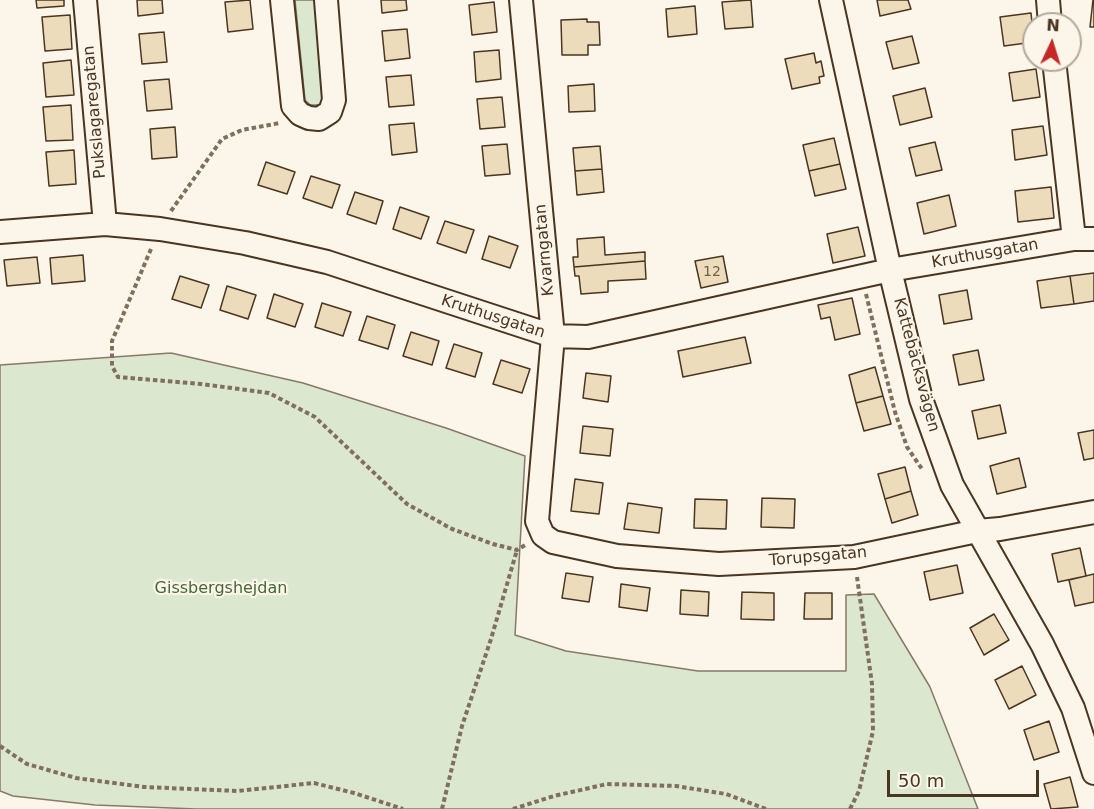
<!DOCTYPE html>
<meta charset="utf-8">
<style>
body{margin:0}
#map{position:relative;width:1094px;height:809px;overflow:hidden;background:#fbf6e9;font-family:"DejaVu Sans",sans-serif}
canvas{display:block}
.north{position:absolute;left:1022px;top:12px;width:60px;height:60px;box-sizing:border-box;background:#fbf6e9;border:2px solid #b4a999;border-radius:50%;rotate:4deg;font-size:16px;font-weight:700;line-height:24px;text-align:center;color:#4a3520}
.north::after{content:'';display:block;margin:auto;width:21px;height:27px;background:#c62828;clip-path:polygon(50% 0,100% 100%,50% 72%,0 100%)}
.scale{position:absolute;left:887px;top:770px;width:152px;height:27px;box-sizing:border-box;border:3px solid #4a3520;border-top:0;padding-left:8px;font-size:18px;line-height:21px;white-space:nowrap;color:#4a3520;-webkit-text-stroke:4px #fbf6e9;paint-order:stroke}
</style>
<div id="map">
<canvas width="1094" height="809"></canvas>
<div class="north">N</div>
<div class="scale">50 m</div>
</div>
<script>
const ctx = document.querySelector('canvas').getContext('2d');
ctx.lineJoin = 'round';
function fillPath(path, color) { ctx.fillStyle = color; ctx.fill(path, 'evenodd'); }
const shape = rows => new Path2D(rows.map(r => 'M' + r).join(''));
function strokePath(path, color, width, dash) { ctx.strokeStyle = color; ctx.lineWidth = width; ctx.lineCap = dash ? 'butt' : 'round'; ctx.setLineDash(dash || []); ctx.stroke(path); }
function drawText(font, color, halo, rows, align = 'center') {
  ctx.font = font + ' "DejaVu Sans",sans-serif'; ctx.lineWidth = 4.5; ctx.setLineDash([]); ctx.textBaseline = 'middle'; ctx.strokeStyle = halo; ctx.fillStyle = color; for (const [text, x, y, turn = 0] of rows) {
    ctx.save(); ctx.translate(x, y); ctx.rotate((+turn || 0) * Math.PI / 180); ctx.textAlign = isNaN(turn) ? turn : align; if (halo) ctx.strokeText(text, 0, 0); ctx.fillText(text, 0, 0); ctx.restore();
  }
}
const green = shape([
 [295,0,317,0,327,100,321,105,310,105,305,100,295,0],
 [171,353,303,383,446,428,525,456,515,635,566,651,698,671,846,671,846,595,874,594,930,687,978,809,196,809,95,805,13,796,0,791,0,365,171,353]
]);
const building = shape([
 [36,0,64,0,64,6,37,8,36,0],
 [137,0,162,0,163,13,138,16,137,0],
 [250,0,253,29,228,32,225,2,250,0],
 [381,0,406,0,407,10,382,13,381,0],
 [751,0,753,27,725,29,722,2,751,0],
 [877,0,908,0,911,9,880,16,877,0],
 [1093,0,1094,0,1094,27,1090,27,1093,0],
 [494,2,497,32,472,35,469,5,494,2],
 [695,6,697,34,668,37,666,9,695,6],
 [1031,13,1034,42,1004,46,1000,17,1031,13],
 [70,15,72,49,45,51,42,17,70,15],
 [587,19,587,22,599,22,600,45,588,45,588,55,562,55,561,20,587,19],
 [407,29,410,58,385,61,382,31,407,29],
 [164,32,167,62,142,64,139,34,164,32],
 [912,36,919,63,893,69,886,42,912,36],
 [499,50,501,79,476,82,474,52,499,50],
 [814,53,816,63,821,61,824,76,819,77,820,83,792,89,785,59,814,53],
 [71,60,74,95,46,97,43,63,71,60],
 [1036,69,1040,97,1013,101,1009,73,1036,69],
 [411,75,414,105,389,107,386,77,411,75],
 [169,79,172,109,147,111,144,81,169,79],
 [594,84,595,111,569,112,568,86,594,84],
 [925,88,932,117,900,125,893,96,925,88],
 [502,97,505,127,480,129,477,99,502,97],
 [71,105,73,140,46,141,43,107,71,105],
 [414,123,417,152,392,155,389,125,414,123],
 [1043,126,1047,155,1015,160,1012,130,1043,126],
 [175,127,177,157,152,159,150,129,175,127],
 [834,138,840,164,809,171,803,145,834,138],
 [935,142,942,170,916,176,909,148,935,142],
 [507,144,510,174,485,176,482,146,507,144],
 [600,146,602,169,575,171,573,148,600,146],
 [74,150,76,184,49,186,46,152,74,150],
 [266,162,295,172,287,194,258,185,266,162],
 [840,164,846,189,815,196,809,171,840,164],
 [602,169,604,192,577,195,575,171,602,169],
 [311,176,340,185,332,208,303,198,311,176],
 [1051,187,1054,218,1018,222,1015,191,1051,187],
 [355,192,383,201,376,224,347,214,355,192],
 [949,195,956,226,924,234,917,203,949,195],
 [400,207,429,217,421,239,393,229,400,207],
 [445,221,474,230,466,253,437,243,445,221],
 [858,227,865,256,833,263,827,234,858,227],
 [489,236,518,246,510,268,482,259,489,236],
 [604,237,605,255,645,252,645,261,574,267,573,257,578,257,577,239,604,237],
 [83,255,85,281,52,284,50,258,83,255],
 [723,256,728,282,701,288,695,261,723,256],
 [37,257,40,283,7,286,4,260,37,257],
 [645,261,646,279,608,281,608,292,581,294,579,276,575,276,574,267,645,261],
 [1094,273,1094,301,1074,304,1070,276,1094,273],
 [180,276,209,285,201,308,172,299,180,276],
 [1070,276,1074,304,1041,308,1037,281,1070,276],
 [227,286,256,295,248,319,220,310,227,286],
 [967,290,972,319,944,324,939,295,967,290],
 [274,294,303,304,295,327,267,318,274,294],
 [852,298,860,334,835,340,830,317,821,319,818,305,852,298],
 [322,303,351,312,343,336,315,327,322,303],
 [367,316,395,325,388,349,359,340,367,316],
 [411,332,439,341,432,365,403,356,411,332],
 [745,337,751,363,683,377,678,351,745,337],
 [454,344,482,353,475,377,446,368,454,344],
 [978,350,984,380,959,385,953,355,978,350],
 [501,360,530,369,522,393,493,384,501,360],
 [875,367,883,396,856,403,849,375,875,367],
 [586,373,611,376,608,402,583,398,586,373],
 [883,396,891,424,864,431,856,403,883,396],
 [1000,405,1006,433,978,439,972,411,1000,405],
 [583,426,613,429,610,456,580,453,583,426],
 [1094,430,1094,458,1084,460,1078,433,1094,430],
 [1019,458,1026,487,997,494,990,466,1019,458],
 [905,467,911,491,885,499,878,474,905,467],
 [575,479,603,483,599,514,571,511,575,479],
 [911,491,918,515,892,523,885,499,911,491],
 [762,498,795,499,794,528,761,527,762,498],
 [695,499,727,500,726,529,694,528,695,499],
 [628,503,662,508,659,533,624,529,628,503],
 [1080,548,1086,576,1058,582,1052,554,1080,548],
 [957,565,963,593,930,600,924,572,957,565],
 [566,573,593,577,589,602,562,598,566,573],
 [1094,574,1094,602,1075,606,1069,580,1094,574],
 [621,584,650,588,647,611,619,607,621,584],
 [681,590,709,592,708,616,680,614,681,590],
 [742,592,774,593,774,620,741,619,742,592],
 [805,593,832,593,832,619,804,619,805,593],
 [994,614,1009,640,984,655,970,628,994,614],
 [1022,666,1036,695,1009,709,995,680,1022,666],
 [1049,721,1059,752,1034,760,1024,730,1049,721],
 [1070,777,1078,807,1051,809,1044,784,1070,777]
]);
const path = shape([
 [171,211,222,139,242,130,280,123],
 [151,249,112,341,112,366,118,377,201,384,269,393,315,417,407,504,452,529,493,544,517,550,527,544],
 [866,294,895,412,907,447,922,469],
 [0,746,27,764,76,778,144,787,238,791,314,783,354,793,403,809],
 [442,809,462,726,491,639,517,550],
 [513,809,554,796,607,784,676,786,726,794,766,809],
 [850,809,859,791,873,731,872,684,857,577]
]);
const minor = shape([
 [85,0,105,224],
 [282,0,293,106,300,114,309,118,319,119,330,112,334,100,326,0],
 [521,0,553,336,537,521,543,535,553,542,617,556,719,564,854,557,977,531,1000,529,1094,512],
 [831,0,890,270,921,399,952,485,1042,644,1073,708,1094,773],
 [1048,0,1050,24],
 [1054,60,1074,239],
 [0,232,105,224,160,229,245,243,327,262,553,336,588,337,890,270,1074,239,1094,239]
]);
const numberNames = [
 ["12",712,272]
];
const streetNames = [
 ["Pukslagaregatan",95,112,-95],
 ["Kvarngatan",545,250,-95],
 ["Kruthusgatan",985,254,-10],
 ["Kruthusgatan",493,317,18],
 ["Kattebäcksvägen",916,365,75],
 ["Torupsgatan",818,557,-5]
];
const parkNames = [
 ["Gissbergshejdan",221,589]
];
fillPath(green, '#dce7d0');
strokePath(green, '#887966', 1.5);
fillPath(building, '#ecdcbc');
strokePath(building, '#4a3520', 1.5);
strokePath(minor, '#4a3520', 26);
strokePath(path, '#7f6f5c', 4, [4.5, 3]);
strokePath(minor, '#fbf6e9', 22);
drawText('14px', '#725f47', null, numberNames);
drawText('16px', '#4a3520', '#fbf6e9', streetNames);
drawText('16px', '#436837', '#fbf6e9', parkNames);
</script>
